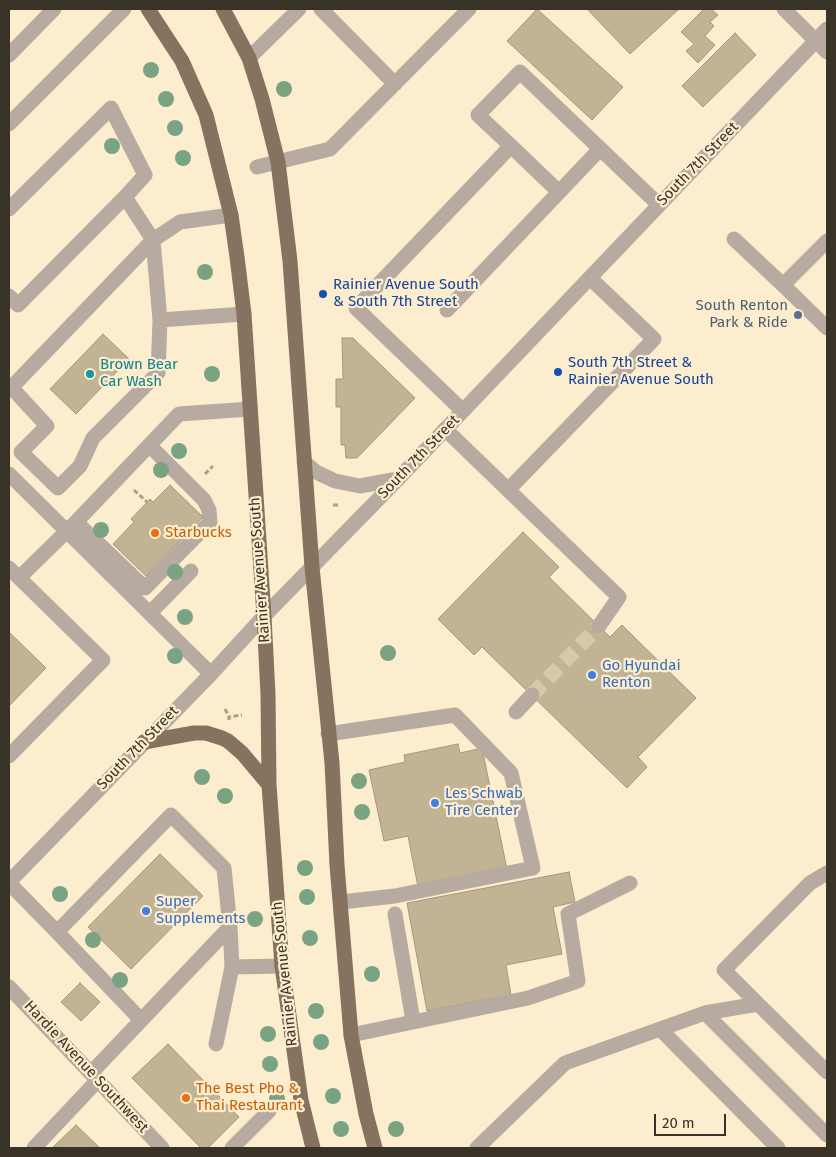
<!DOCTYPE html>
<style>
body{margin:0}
#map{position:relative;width:836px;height:1157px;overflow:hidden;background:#fcedce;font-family:"Fira Sans",sans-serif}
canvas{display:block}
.frame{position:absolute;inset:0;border:10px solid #393327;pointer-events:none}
.scale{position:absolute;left:654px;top:1114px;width:72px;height:22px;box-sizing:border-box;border:2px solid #393327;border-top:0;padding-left:6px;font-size:15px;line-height:18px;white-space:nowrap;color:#393327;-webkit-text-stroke:4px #fcedce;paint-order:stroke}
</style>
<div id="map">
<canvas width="836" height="1157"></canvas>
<div class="frame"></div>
<div class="scale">20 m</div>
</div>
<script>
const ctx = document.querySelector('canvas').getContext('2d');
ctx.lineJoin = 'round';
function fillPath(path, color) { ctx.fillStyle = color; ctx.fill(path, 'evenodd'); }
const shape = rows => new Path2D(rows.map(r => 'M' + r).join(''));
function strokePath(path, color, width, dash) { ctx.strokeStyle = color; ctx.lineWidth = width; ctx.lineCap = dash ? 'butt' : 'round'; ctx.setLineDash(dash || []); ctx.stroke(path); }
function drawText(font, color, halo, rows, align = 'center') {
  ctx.font = font + ' "Fira Sans",sans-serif'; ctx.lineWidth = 4.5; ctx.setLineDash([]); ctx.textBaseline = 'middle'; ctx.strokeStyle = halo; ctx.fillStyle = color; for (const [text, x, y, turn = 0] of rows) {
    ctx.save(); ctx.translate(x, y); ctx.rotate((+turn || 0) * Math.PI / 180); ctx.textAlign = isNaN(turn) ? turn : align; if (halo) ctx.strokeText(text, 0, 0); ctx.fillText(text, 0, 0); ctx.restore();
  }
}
const building = shape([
 [537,9,623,87,592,120,507,41,537,9],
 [587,9,679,9,630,54,587,9],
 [704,9,711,9,718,15,710,22,714,26,705,36,715,45,698,63,686,51,694,44,681,32,704,9],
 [735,33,756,55,703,107,682,86,735,33],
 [103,334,129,359,76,414,50,389,103,334],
 [342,338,353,338,415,398,357,458,346,458,345,445,341,445,341,407,336,407,336,379,343,379,342,338],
 [170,485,203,517,146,576,113,544,134,522,131,519,150,499,153,502,170,485],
 [523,532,559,567,549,577,610,637,622,625,696,698,638,757,647,767,627,788,482,647,474,655,438,619,523,532],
 [9,632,46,668,9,706,9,632],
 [458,744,460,753,482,748,507,869,418,887,408,836,384,841,369,770,405,762,404,755,458,744],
 [160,854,203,896,131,969,88,927,160,854],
 [569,872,575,902,553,907,562,954,506,965,511,995,427,1011,407,903,569,872],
 [80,983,100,1002,81,1021,61,1002,80,983],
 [168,1044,239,1117,208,1148,201,1148,132,1078,168,1044],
 [76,1125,100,1148,52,1148,76,1125]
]);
const minorTunnel = shape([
 [532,695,599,626]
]);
const path = shape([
 [205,474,213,466],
 [134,490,147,502],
 [333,505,340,505],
 [225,709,229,717],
 [229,720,229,717,242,715]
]);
const minor = shape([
 [321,9,395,84],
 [784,9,827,52],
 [9,55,54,9],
 [249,58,299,9],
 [9,124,124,9],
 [511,146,559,192],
 [257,167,330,149,469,9],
 [9,209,111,108,145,175,125,197],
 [734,239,783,285],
 [153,240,160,320,244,314],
 [827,241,783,285,827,328],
 [9,296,18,305,125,197,153,240,180,222,231,215],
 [447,310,600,149],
 [11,387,47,426,21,452,58,488,80,466,93,438,158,373,160,320],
 [9,390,153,240],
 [463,411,356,308,511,146,478,115,520,72,659,205],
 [445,429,619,597,599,626],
 [304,462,316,472,335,481,360,486,398,479],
 [9,474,211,674],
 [508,490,654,339,590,278],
 [76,522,145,588,210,522,209,510,204,500,149,445],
 [9,568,103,660,9,756],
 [19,578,76,522,179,414,250,409],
 [150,613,191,571],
 [516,712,532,695],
 [328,734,455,715,511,773,533,868,395,896,341,902],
 [9,882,211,674,264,616,398,479,827,29],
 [9,883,57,932],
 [395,914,413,1021],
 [9,987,162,1148],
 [758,1004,724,970,810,883,827,873],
 [705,1013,827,1135],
 [141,1020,57,932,171,815,224,868,230,927,232,967,282,966],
 [660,1029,778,1148],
 [351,1035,528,998,578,981,568,914,630,883],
 [216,1044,232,967],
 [91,1073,230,927],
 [34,1148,98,1080],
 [232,1148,269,1111],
 [477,1148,565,1063,705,1013,758,1004,827,1072]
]);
const major = shape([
 [148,9,182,61,206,115,231,215,237,257,244,314,264,616,268,694,269,785,282,966,301,1100,313,1148],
 [223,9,249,58,262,99,278,162,290,261,312,567,332,763,337,865,351,1035,366,1114,375,1148],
 [144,742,194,733,206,733,222,738,228,741,242,753,269,785]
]);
const trees = [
 [151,70],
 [284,89],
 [166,99],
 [175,128],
 [112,146],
 [183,158],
 [205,272],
 [212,374],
 [179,451],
 [161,470],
 [101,530],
 [175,572],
 [185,617],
 [388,653],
 [175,656],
 [202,777],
 [359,781],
 [225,796],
 [362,812],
 [305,868],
 [60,894],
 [307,897],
 [255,919],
 [310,938],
 [93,940],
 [372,974],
 [120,980],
 [316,1011],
 [268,1034],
 [321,1042],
 [270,1064],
 [333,1096],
 [277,1099],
 [341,1129],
 [396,1129]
];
const markers = [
 [323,294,5,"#1a4fb4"],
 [798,315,5,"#5c6f8a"],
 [558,372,5,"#1a4fb4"],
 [90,374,5,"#0f9aa8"],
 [155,533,5,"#e8710a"],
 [592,675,5,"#3f7fe0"],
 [435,803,5,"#3f7fe0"],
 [146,911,5,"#3f7fe0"],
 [186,1098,5,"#e8710a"]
];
const streetNames = [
 ["South 7th Street",698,164,-46],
 ["South 7th Street",419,457,-46],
 ["Rainier Avenue South",260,570,-94],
 ["South 7th Street",138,748,-46],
 ["Rainier Avenue South",285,974,-96],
 ["Hardie Avenue Southwest",86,1067,47]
];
const transitNames = [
 ["Rainier Avenue South",333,285],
 ["& South 7th Street",333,302],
 ["South 7th Street &",568,363],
 ["Rainier Avenue South",568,380]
];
const serviceNames = [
 ["South Renton",788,306],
 ["Park & Ride",788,323]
];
const cultureNames = [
 ["Brown Bear",100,365],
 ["Car Wash",100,382]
];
const foodNames = [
 ["Starbucks",165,533],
 ["The Best Pho &",196,1089],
 ["Thai Restaurant",196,1106]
];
const shopNames = [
 ["Go Hyundai",602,666],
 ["Renton",602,683],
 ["Les Schwab",445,794],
 ["Tire Center",445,811],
 ["Super",156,902],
 ["Supplements",156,919]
];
fillPath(building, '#c2b395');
strokePath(building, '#a5977a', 1);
strokePath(minorTunnel, '#d5c8ad', 15, [15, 8]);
strokePath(path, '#aca089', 3, [5, 2.5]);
strokePath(minor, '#b7aba1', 15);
strokePath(major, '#877260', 15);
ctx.fillStyle = '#7aa384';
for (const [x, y] of trees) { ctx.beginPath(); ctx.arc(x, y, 8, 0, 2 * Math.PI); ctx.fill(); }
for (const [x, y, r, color] of markers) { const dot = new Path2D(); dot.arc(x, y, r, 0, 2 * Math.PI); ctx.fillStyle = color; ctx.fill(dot); strokePath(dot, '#fcedce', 2); }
drawText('15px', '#393327', '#fcedce', streetNames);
drawText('15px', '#164399', '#fcedce', transitNames, 'left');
drawText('15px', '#4e5e75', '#fcedce', serviceNames, 'right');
drawText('15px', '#0d838f', '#fcedce', cultureNames, 'left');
drawText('15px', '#c56008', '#fcedce', foodNames, 'left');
drawText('15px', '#366cbe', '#fcedce', shopNames, 'left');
</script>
